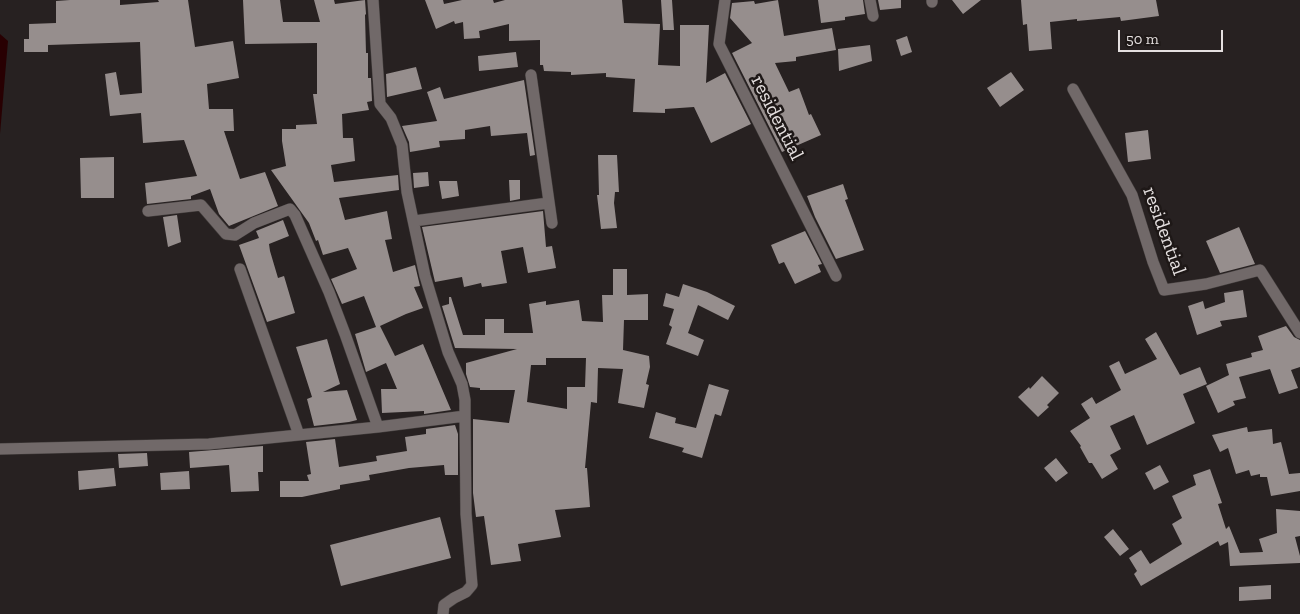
<!DOCTYPE html>
<style>
body{margin:0}
#map{position:relative;width:1300px;height:614px;overflow:hidden;background:#272121;font-family:"Zilla Slab",serif}
canvas{display:block}
.scale{position:absolute;left:1118px;top:30px;width:105px;height:22px;box-sizing:border-box;border:2px solid #e5e0e0;border-top:0;padding-left:6px;font-size:15px;line-height:18px;white-space:nowrap;color:#e5e0e0;-webkit-text-stroke:4px #1e1817;paint-order:stroke}
</style>
<div id="map">
<canvas width="1300" height="614"></canvas>
<div class="scale">50 m</div>
</div>
<script>
const ctx = document.querySelector('canvas').getContext('2d');
ctx.lineJoin = 'round';
function fillPath(path, color) { ctx.fillStyle = color; ctx.fill(path, 'evenodd'); }
const shape = rows => new Path2D(rows.map(r => 'M' + r).join(''));
function strokePath(path, color, width, dash) { ctx.strokeStyle = color; ctx.lineWidth = width; ctx.lineCap = dash ? 'butt' : 'round'; ctx.setLineDash(dash || []); ctx.stroke(path); }
function drawText(font, color, halo, rows, align = 'center') {
  ctx.font = font + ' "Zilla Slab",serif'; ctx.lineWidth = 5; ctx.setLineDash([]); ctx.textBaseline = 'middle'; ctx.strokeStyle = halo; ctx.fillStyle = color; for (const [text, x, y, turn = 0] of rows) {
    ctx.save(); ctx.translate(x, y); ctx.rotate((+turn || 0) * Math.PI / 180); ctx.textAlign = isNaN(turn) ? turn : align; if (halo) ctx.strokeText(text, 0, 0); ctx.fillText(text, 0, 0); ctx.restore();
  }
}
const water = shape([
 [0,34,8,41,0,134]
]);
const building = shape([
 [70,0,120,0,120,5,159,2,158,0,188,0,195,47,233,41,239,78,207,84,209,109,233,109,234,131,224,131,240,179,265,172,278,206,229,226,219,214,210,189,191,196,191,199,147,204,145,183,197,176,184,140,143,143,141,113,110,116,105,74,116,72,120,95,142,93,140,42,48,45,48,52,24,52,24,39,29,39,29,24,56,23,56,1],
 [243,0,280,0,283,22,320,22,314,0,334,0,335,4,365,0,366,14,365,15,366,53,368,53,368,78,371,78,372,101,367,102,369,110,342,114,343,138,353,138,355,161,331,165,334,182,398,175,399,190,339,198,345,220,387,211,392,239,385,240,393,272,415,265,420,286,414,287,423,308,406,314,380,326,395,356,423,344,451,410,424,414,424,411,382,413,381,389,397,389,386,363,366,372,355,334,376,327,364,296,342,304,331,279,357,269,348,248,323,255,318,240,316,241,309,223,271,170,286,166,282,141,282,129,296,129,296,125,317,124,313,94,317,94,317,43,245,44],
 [425,0,443,0,444,4,462,0,493,0,494,3,505,0,622,0,624,23,660,24,658,65,680,66,680,25,709,25,706,83,725,73,751,124,711,143,694,107,665,109,665,113,633,112,635,79,606,77,606,73,571,75,571,72,544,71,543,65,540,65,540,40,509,41,509,24,479,31,480,38,464,39,463,22,455,24,454,21,436,29],
 [661,0,672,0,674,30,663,30],
 [778,0,784,36,832,28,836,50,796,57,796,61,775,63,789,92,799,88,809,115,811,114,821,135,782,152,732,53,752,43,730,18,732,3,754,1,755,4],
 [818,0,863,0,865,14,845,17,845,20,821,23],
 [878,0,901,0,901,8,880,10],
 [952,0,981,0,963,14],
 [1021,0,1156,0,1159,16,1121,21,1120,17,1077,21,1077,19,1050,22,1052,49,1029,51,1027,24,1023,25],
 [907,36,912,52,901,56,896,40],
 [870,45,872,61,839,71,838,49],
 [516,52,518,67,479,71,478,56],
 [416,67,422,89,387,97,386,74],
 [1011,72,1024,90,1000,107,987,88],
 [524,80,535,155,530,156,527,133,491,136,490,126,465,130,465,139,439,141,440,147,410,152,409,142,402,126,437,121,427,92,440,87,444,99],
 [1148,130,1151,159,1128,162,1125,133],
 [598,155,617,155,619,192,615,192,614,203,617,228,601,229,597,195,599,195],
 [114,157,114,198,81,198,80,158],
 [428,172,429,186,414,188,413,173],
 [509,180,520,180,520,199,510,201],
 [439,181,457,181,459,196,442,199],
 [843,184,848,199,845,200,864,250,836,259,815,217,807,196],
 [543,211,546,247,552,246,556,268,528,273,523,247,501,251,507,283,482,287,481,283,464,287,462,277,435,282,422,227],
 [177,215,181,242,168,247,163,217],
 [283,220,289,236,269,244,270,251,278,278,284,276,295,313,267,322,239,245,259,238,256,231],
 [1239,227,1255,264,1220,273,1206,241],
 [805,231,822,264,818,265,821,272,795,284,784,262,779,264,771,245],
 [613,269,627,269,627,295,648,294,648,320,624,320,623,350,649,356,650,367,646,384,649,385,644,408,618,403,623,369,598,368,597,403,591,402,585,468,587,468,590,507,555,510,561,537,518,544,521,561,491,565,484,516,476,517,473,493,473,419,509,423,515,390,480,390,480,388,470,387,466,374,466,363,517,349,455,348,442,306,449,304,449,297,451,297,463,335,485,335,485,319,504,319,504,333,533,333,529,304,546,301,546,305,579,300,582,321,603,322,602,295,613,295],
 [546,358,586,358,585,387,567,387,567,409,527,402,531,365,546,365],
 [683,284,707,292,735,306,728,320,698,305,688,333,704,340,698,356,666,344,672,327,669,325,674,309,663,306,666,293,679,297],
 [1243,290,1247,317,1220,321,1222,326,1197,335,1188,306,1203,301,1205,309,1225,302,1224,293],
 [1286,326,1294,337,1300,340,1300,367,1291,370,1298,388,1279,394,1270,369,1239,377,1246,398,1233,401,1235,405,1218,413,1206,386,1229,375,1226,364,1252,357,1251,353,1263,350,1258,336],
 [1156,332,1180,375,1200,367,1207,384,1183,394,1195,423,1147,445,1134,415,1110,426,1121,449,1110,455,1118,469,1102,479,1092,463,1089,463,1080,447,1081,446,1070,431,1090,418,1081,404,1092,397,1096,404,1121,390,1109,366,1119,361,1125,374,1157,359,1145,339],
 [327,339,340,384,323,392,347,390,357,420,349,422,314,426,307,399,312,397,296,347],
 [1042,376,1059,393,1047,405,1049,407,1038,417,1018,397,1029,387,1030,389],
 [709,384,729,390,721,416,715,414,702,458,682,452,684,448,649,438,656,412,676,418,675,423,696,428],
 [455,425,458,434,458,475,445,475,444,465,409,468,369,475,370,480,340,485,340,489,302,497,280,497,280,481,309,481,307,475,311,474,306,442,335,439,339,467,377,461,376,456,407,451,405,437,426,434,426,429],
 [1247,427,1248,432,1272,429,1273,444,1281,442,1289,474,1300,473,1300,491,1271,496,1267,477,1260,477,1260,474,1251,476,1249,470,1236,474,1228,448,1220,452,1212,435],
 [263,446,263,472,258,472,259,491,231,492,229,465,190,468,189,452],
 [147,453,148,466,119,468,118,454],
 [1056,458,1068,473,1056,482,1044,468],
 [1160,465,1169,482,1154,490,1145,473],
 [114,468,116,486,79,490,78,471],
 [1210,469,1222,503,1218,504,1226,529,1229,526,1240,553,1263,552,1259,539,1277,533,1276,509,1300,511,1300,536,1295,537,1300,556,1300,563,1230,566,1228,542,1220,546,1218,541,1141,586,1134,574,1137,571,1129,558,1141,550,1150,564,1182,544,1172,524,1182,518,1172,496,1196,485,1193,475],
 [189,471,190,489,161,490,160,473],
 [440,517,451,558,341,586,330,545],
 [1113,529,1129,549,1120,556,1104,537],
 [1271,585,1271,599,1239,601,1239,587]
]);
const minor = shape([
 [725,0,719,44,836,276],
 [870,0,873,16],
 [932,0,932,2],
 [531,75,552,223],
 [1073,89,1132,195,1153,262,1164,290,1206,284,1260,270,1300,333],
 [148,211,201,205,226,234,235,235,254,223,290,209,295,215,329,292,345,334,378,427],
 [414,221,548,203],
 [240,269,299,435],
 [0,449,209,444,378,427,465,416,465,400,462,384,448,352,425,276,407,192,402,145,391,118,380,104,373,0],
 [443,614,444,605,454,598,466,592,472,585,466,514,465,416]
]);
const streetNames = [
 ["residential",777,118,63],
 ["residential",1164,231,70]
];
fillPath(water, '#280002');
fillPath(building, '#968e8d');
strokePath(minor, '#433e3d', 12);
strokePath(minor, '#716969', 11);
drawText('20px', '#e5e0e0', '#1e1817', streetNames);
</script>
